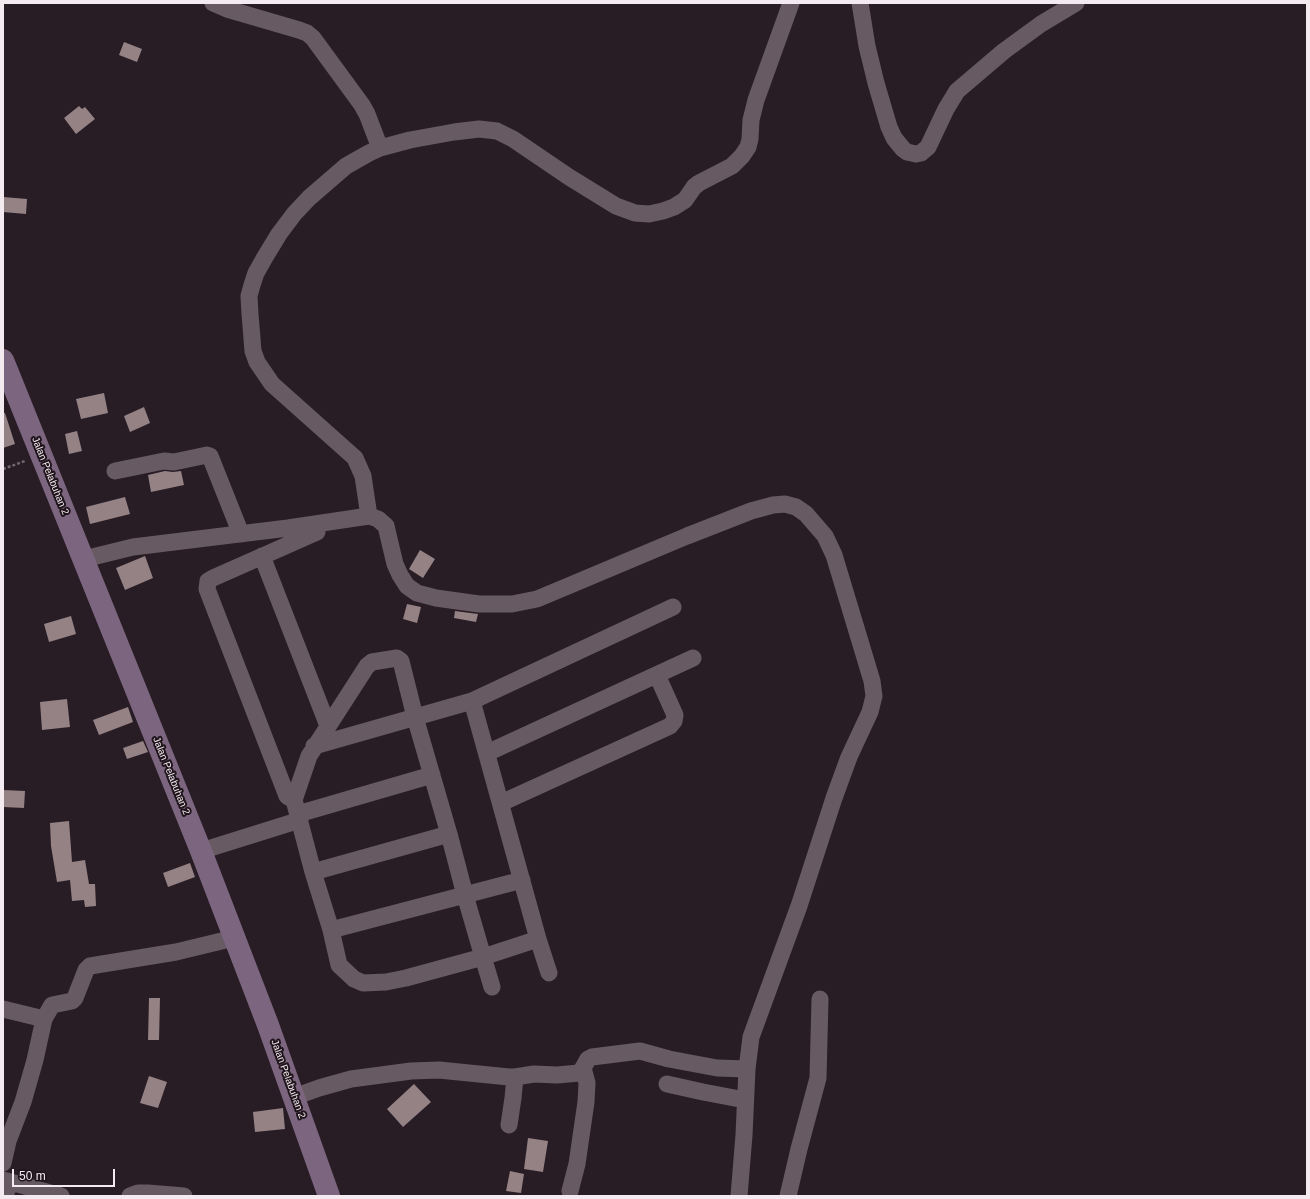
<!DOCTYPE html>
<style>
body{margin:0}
#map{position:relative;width:1310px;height:1199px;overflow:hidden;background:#291d25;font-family:Arial,sans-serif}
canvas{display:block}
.frame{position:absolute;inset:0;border:4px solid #f4ebf0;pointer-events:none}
.scale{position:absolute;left:12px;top:1169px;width:103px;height:18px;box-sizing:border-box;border:2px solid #f4ebf0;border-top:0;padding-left:5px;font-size:12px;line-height:14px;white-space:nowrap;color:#f4ebf0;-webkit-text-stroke:3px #1f141b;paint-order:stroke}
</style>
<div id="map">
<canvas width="1310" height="1199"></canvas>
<div class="frame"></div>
<div class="scale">50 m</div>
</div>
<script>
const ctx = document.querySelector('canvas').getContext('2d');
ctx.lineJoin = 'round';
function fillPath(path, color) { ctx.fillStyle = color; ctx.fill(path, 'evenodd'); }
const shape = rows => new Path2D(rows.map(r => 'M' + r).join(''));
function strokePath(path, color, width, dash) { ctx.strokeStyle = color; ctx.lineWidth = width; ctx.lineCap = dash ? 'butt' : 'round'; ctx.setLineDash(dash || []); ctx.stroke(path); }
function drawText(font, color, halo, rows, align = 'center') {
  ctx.font = font + ' Arial,sans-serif'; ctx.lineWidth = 4; ctx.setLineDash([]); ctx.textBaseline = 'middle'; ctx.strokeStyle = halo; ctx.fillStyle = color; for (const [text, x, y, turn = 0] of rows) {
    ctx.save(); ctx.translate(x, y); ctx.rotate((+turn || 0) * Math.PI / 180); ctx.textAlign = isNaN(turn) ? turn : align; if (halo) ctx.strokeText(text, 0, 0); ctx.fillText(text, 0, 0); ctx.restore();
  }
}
const building = shape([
 [124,42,142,49,137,62,119,55],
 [79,106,82,109,85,107,95,119,76,134,64,118],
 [3,197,27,199,26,214,3,212],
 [104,393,108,413,81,419,76,399],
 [144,407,150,423,130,432,124,416],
 [3,413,5,413,15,444,3,448],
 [77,431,82,451,69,454,65,434],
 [165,471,173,472,181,471,184,485,151,492,148,475],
 [125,497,130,514,90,524,86,507],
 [420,550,435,559,423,578,409,569],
 [145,556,153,578,125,590,116,568],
 [407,604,421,607,417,623,403,619],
 [455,611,478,614,476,622,454,618],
 [71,616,76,634,49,642,44,624],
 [67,699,70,727,42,730,40,702],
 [128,707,133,722,99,735,93,720],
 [143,741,148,752,127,759,123,748],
 [3,790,25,791,24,808,3,807],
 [69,821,72,862,85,860,89,884,95,884,96,906,85,907,84,900,72,901,70,880,57,882,51,846,50,823],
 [190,863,195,877,168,887,163,873],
 [149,998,160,998,159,1040,148,1040],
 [149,1076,167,1082,158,1108,140,1103],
 [414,1084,431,1102,403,1127,387,1109],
 [283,1108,285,1129,255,1132,253,1112],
 [528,1138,548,1141,543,1172,524,1169],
 [510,1171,524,1174,521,1193,506,1191]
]);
const path = shape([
 [3,469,25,461]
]);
const street = shape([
 [213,3,227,9,299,30,307,33,313,38,362,105,367,114,380,148],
 [860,3,867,46,876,83,889,127,894,138,903,149,907,152,916,154,921,153,928,147,946,109,957,91,1004,51,1041,24,1076,3],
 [115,471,164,461,174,462,207,455,210,456,241,534],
 [369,516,363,476,355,458,272,384,257,362,253,351,250,314,249,296,252,285,256,273,265,257,279,234,294,214,309,198,346,166,369,153,380,148,410,140,454,132,479,129,497,131,513,139,569,177,616,206,635,213,649,214,663,211,674,207,685,200,694,187,699,183,732,166,742,156,748,147,750,139,751,120,756,100,791,3],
 [262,556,328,726],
 [84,559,133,547,288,528,369,516,378,519,386,526,395,564,400,575,407,586,417,593,436,598,479,604,512,604,537,599,561,589,687,536,751,511,773,505,785,504,796,507,806,514,825,536,834,555,872,681,874,696,870,712,849,757,834,798,799,906,751,1037,747,1069,744,1135,739,1196],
 [472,701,673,607],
 [314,746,472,701,538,939,549,973],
 [487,753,693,658],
 [294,800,287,796,207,589,208,581,213,578,317,532],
 [501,803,670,726,674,721,675,715,657,675],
 [298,814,432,775],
 [201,851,300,820],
 [313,872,449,834],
 [331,930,522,880],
 [492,987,483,957,465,895,449,834,415,717,401,661,397,658,372,662,367,666,309,756,294,800,313,872,331,930,339,965,354,979,363,983,386,982,406,978,483,957,538,939],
 [3,1009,44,1019,52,1005,72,1001,75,998,86,970,90,966,176,952,234,938],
 [515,1077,534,1074,557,1075,579,1073,583,1068,588,1059,592,1057,640,1051,669,1059,717,1068,747,1069],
 [667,1084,703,1092,745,1100],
 [294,1097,319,1088,351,1079,411,1071,439,1070,509,1077,515,1077,513,1098,509,1125],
 [3,1163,8,1141,23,1102,35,1060,44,1019],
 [3,1180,61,1196],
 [570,1191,577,1164,586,1102,587,1083,583,1068],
 [5,1196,10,1182],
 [130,1196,138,1193,148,1193,184,1196],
 [788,1196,799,1149,818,1078,820,999]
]);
const secondary = shape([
 [3,360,201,851,268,1025,329,1196]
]);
const streetNames = [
 ["Jalan Pelabuhan 2",50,476,68],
 ["Jalan Pelabuhan 2",171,776,68],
 ["Jalan Pelabuhan 2",288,1079,70]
];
fillPath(building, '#948285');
strokePath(path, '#72676e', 2.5, [3, 2]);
strokePath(street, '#685a63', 17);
strokePath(secondary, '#7c657f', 22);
drawText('10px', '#f4ebf0', '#1f141b', streetNames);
</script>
